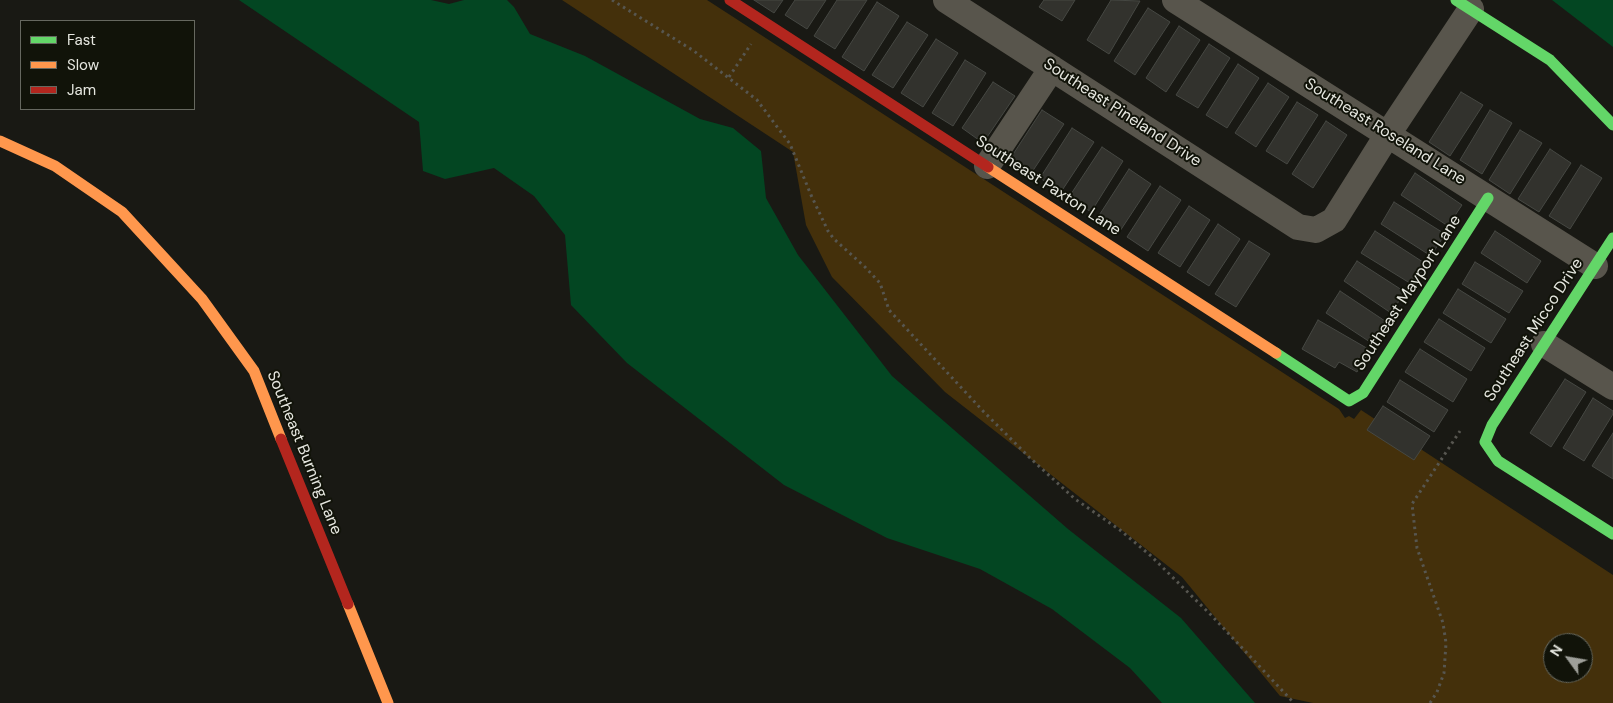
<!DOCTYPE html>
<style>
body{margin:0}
#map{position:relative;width:1613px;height:703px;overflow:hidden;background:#191914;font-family:"DM Sans",sans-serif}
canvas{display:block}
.legend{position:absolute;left:20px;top:20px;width:175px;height:90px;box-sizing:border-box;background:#111309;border:1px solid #66685f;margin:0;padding:6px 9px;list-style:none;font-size:15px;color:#e6e7e0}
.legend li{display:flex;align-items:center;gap:10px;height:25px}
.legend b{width:25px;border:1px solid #66685f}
.north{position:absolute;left:1543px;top:633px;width:50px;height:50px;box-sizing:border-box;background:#111309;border:1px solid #66685f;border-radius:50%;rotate:302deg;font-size:14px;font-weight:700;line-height:20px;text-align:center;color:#e6e7e0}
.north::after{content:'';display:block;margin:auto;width:18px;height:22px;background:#9e9f99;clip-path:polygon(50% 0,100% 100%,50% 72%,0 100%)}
</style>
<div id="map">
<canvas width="1613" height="703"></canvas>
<ul class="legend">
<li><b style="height:6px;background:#63d668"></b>Fast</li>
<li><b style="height:6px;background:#ff974d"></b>Slow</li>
<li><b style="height:6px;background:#b3261e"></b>Jam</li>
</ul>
<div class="north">N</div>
</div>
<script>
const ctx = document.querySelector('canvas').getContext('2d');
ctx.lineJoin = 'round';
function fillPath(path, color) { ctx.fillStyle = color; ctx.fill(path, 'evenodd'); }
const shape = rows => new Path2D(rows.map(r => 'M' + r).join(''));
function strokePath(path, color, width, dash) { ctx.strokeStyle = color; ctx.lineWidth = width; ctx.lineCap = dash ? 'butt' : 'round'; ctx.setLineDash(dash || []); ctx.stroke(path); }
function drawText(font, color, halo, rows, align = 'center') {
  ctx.font = font + ' "DM Sans",sans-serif'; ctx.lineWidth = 4; ctx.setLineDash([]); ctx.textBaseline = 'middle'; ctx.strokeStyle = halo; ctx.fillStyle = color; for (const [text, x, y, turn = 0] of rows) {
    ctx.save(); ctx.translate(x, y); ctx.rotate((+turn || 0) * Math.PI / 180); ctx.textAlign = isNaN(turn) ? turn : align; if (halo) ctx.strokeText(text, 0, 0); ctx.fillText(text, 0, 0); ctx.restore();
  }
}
const green = shape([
 [562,0,707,0,1339,409,1345,418,1349,416,1354,419,1361,410,1613,575,1613,703,1313,703,1280,696,1182,577,945,392,832,277,806,225,793,152],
 [1553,643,1583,643,1583,673,1553,673]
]);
const water = shape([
 [239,0,431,0,449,4,464,0,507,0,514,7,530,34,585,56,700,119,733,128,761,151,766,198,798,255,892,376,1068,529,1181,618,1255,703,1162,703,1130,668,1052,609,980,569,887,538,784,485,627,363,571,305,565,235,534,196,494,168,445,179,423,171,419,122],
 [1552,0,1613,0,1613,47]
]);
const building = shape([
 [754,0,783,0,774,13,754,0],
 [795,0,826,0,807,29,785,15,795,0],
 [837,0,867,0,835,49,814,36,837,0],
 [1044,0,1075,0,1062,21,1039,7,1044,0],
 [1111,0,1140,1,1109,54,1087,40,1111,0],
 [877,2,899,16,864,71,842,57,877,2],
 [1148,8,1170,22,1135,75,1114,61,1148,8],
 [907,22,928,35,893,88,872,75,907,22],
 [1179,26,1200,40,1166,92,1146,78,1179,26],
 [936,39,958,53,923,107,901,93,936,39],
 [1209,44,1230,58,1198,108,1176,95,1209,44],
 [965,60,986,73,953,126,932,113,965,60],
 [1238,64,1259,78,1227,128,1206,115,1238,64],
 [993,82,1015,96,983,143,962,128,993,82],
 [1268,83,1289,97,1256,147,1235,133,1268,83],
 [1461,92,1483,105,1450,156,1429,142,1461,92],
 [1297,102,1318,115,1287,164,1266,151,1297,102],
 [1042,110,1064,124,1032,172,1010,159,1042,110],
 [1490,110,1512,123,1482,174,1460,160,1490,110],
 [1326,121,1347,135,1313,188,1292,174,1326,121],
 [1072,128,1094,142,1061,192,1040,178,1072,128],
 [1520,130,1542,143,1510,194,1489,180,1520,130],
 [1102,147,1123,161,1091,212,1069,197,1102,147],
 [1550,149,1571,163,1539,212,1518,199,1550,149],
 [1581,165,1602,178,1570,229,1549,216,1581,165],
 [1129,169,1151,184,1120,231,1098,217,1129,169],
 [1415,173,1462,205,1448,226,1401,195,1415,173],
 [1160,186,1181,200,1148,251,1127,237,1160,186],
 [1394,202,1445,234,1431,256,1381,224,1394,202],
 [1189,206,1210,220,1180,267,1158,253,1189,206],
 [1218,224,1240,239,1209,286,1187,272,1218,224],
 [1375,231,1426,264,1413,285,1361,253,1375,231],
 [1495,231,1541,261,1527,283,1481,253,1495,231],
 [1249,241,1270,254,1236,307,1215,294,1249,241],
 [1357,261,1405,292,1391,313,1344,281,1357,261],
 [1475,262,1523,291,1509,313,1462,284,1475,262],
 [1458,289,1506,319,1491,343,1443,313,1458,289],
 [1340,291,1388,323,1373,344,1326,313,1340,291],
 [1439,319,1485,348,1471,371,1424,342,1439,319],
 [1318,320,1370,350,1357,372,1339,362,1335,368,1302,349,1318,320],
 [1420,349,1467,379,1453,402,1405,372,1420,349],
 [1565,379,1586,392,1551,447,1530,433,1565,379],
 [1400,380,1448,410,1434,432,1387,402,1400,380],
 [1593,398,1613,411,1613,414,1584,461,1563,448,1593,398],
 [1383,406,1430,436,1414,460,1367,430,1383,406],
 [1613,433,1613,479,1592,466,1613,433]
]);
const path = shape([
 [612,0,694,51,757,100,790,144,811,195,828,231,834,239,865,267,880,283,889,310,983,411,1030,458,1075,499,1120,530,1151,556,1212,616,1294,703],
 [729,77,751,44],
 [1430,703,1437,692,1444,673,1446,643,1443,623,1417,548,1412,504,1460,431]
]);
const street = shape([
 [946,0,1298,227,1316,230,1334,220,1388,134,1471,9],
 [1175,0,1595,266],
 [987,166,1052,68],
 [1544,344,1613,387]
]);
const fast = shape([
 [1456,0,1550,60,1613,125],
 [1613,238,1492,425,1485,442,1498,461,1613,534],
 [1276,353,1349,401,1363,393,1488,198]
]);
const slow = shape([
 [0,141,55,166,122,212,202,299,254,371,281,439],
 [988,167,1276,353],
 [348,604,388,703]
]);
const jam = shape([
 [730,0,988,167],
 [281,439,348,604]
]);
const streetNames = [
 ["Southeast Pineland Drive",1122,113,33],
 ["Southeast Roseland Lane",1385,132,32],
 ["Southeast Paxton Lane",1048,186,33],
 ["Southeast Mayport Lane",1408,293,-57],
 ["Southeast Micco Drive",1534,330,-57],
 ["Southeast Burning Lane",304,453,68]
];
fillPath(green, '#44300b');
fillPath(water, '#034622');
fillPath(building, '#32322d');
strokePath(building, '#464843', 1);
strokePath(path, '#575650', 3, [2.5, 4]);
strokePath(street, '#58554c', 26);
strokePath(fast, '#63d668', 11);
strokePath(slow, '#ff974d', 11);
strokePath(jam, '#b3261e', 11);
drawText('16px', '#e6e7e0', '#111309', streetNames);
</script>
